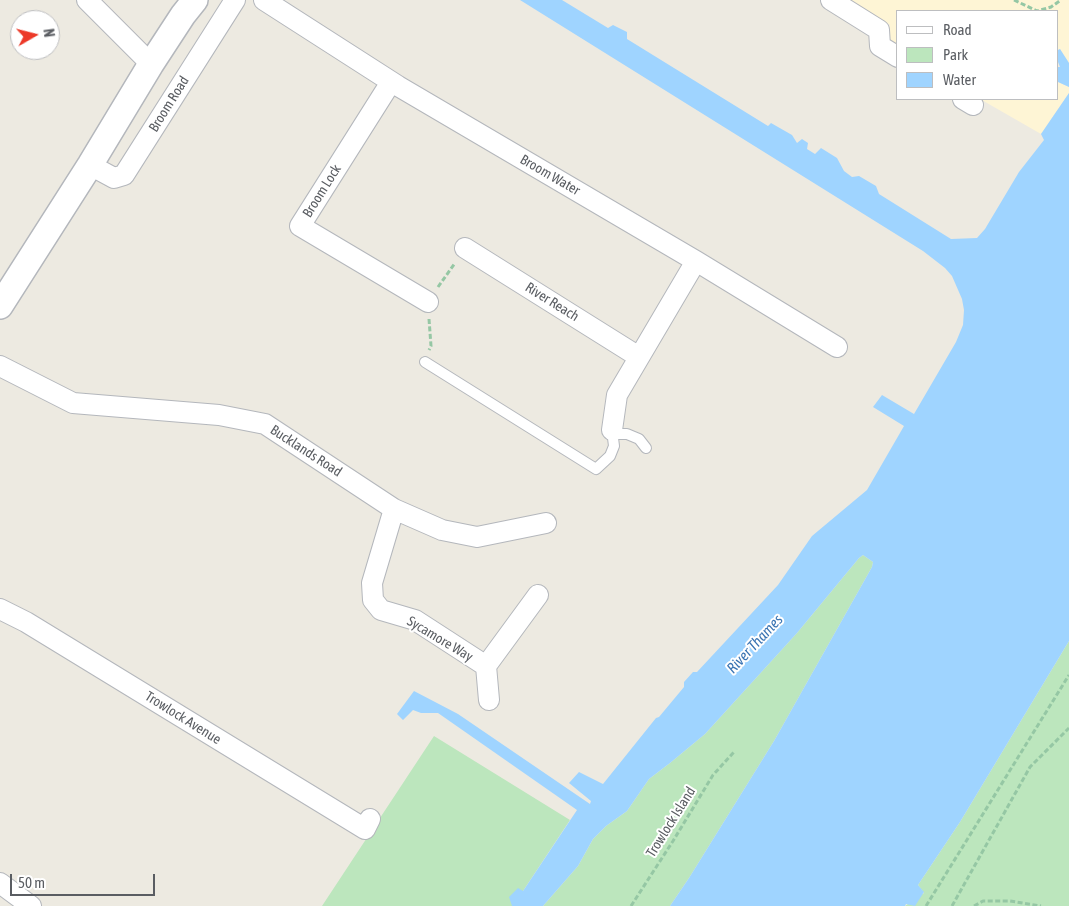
<!DOCTYPE html>
<style>
body{margin:0}
#map{position:relative;width:1069px;height:906px;overflow:hidden;background:#edeae1;font-family:"Asap Condensed",sans-serif}
canvas{display:block}
.legend{position:absolute;left:896px;top:10px;width:162px;height:90px;box-sizing:border-box;background:#fff;border:1px solid #bdbec0;margin:0;padding:6px 9px;list-style:none;font-size:15px;color:#5a5d62}
.legend li{display:flex;align-items:center;gap:10px;height:25px}
.legend b{width:25px;border:1px solid #bdbec0}
.north{position:absolute;left:10px;top:10px;width:50px;height:50px;box-sizing:border-box;background:#fff;border:1px solid #bdbec0;border-radius:50%;rotate:82deg;font-size:14px;font-weight:700;line-height:20px;text-align:center;color:#5a5d62}
.north::after{content:'';display:block;margin:auto;width:18px;height:22px;background:#ec3928;clip-path:polygon(50% 0,100% 100%,50% 72%,0 100%)}
.scale{position:absolute;left:10px;top:874px;width:145px;height:22px;box-sizing:border-box;border:2px solid #5a5d62;border-top:0;padding-left:6px;font-size:15px;line-height:18px;white-space:nowrap;color:#5a5d62;-webkit-text-stroke:4px #fff;paint-order:stroke}
</style>
<div id="map">
<canvas width="1069" height="906"></canvas>
<ul class="legend">
<li><b style="height:6px;background:#fff"></b>Road</li>
<li><b style="height:14px;background:#bce6bd"></b>Park</li>
<li><b style="height:14px;background:#9fd4ff"></b>Water</li>
</ul>
<div class="north">N</div>
<div class="scale">50 m</div>
</div>
<script>
const ctx = document.querySelector('canvas').getContext('2d');
ctx.lineJoin = 'round';
function fillPath(path, color) { ctx.fillStyle = color; ctx.fill(path, 'evenodd'); }
const shape = rows => new Path2D(rows.map(r => 'M' + r).join(''));
function strokePath(path, color, width, dash) { ctx.strokeStyle = color; ctx.lineWidth = width; ctx.lineCap = dash ? 'butt' : 'round'; ctx.setLineDash(dash || []); ctx.stroke(path); }
function drawText(font, color, halo, rows, align = 'center') {
  ctx.font = font + ' "Asap Condensed",sans-serif'; ctx.lineWidth = 4; ctx.setLineDash([]); ctx.textBaseline = 'middle'; ctx.strokeStyle = halo; ctx.fillStyle = color; for (const [text, x, y, turn = 0] of rows) {
    ctx.save(); ctx.translate(x, y); ctx.rotate((+turn || 0) * Math.PI / 180); ctx.textAlign = isNaN(turn) ? turn : align; if (halo) ctx.strokeText(text, 0, 0); ctx.fillText(text, 0, 0); ctx.restore();
  }
}
const commercial = shape([
 [851,0,1069,0,1069,63,1060,49,1058,50,1058,11,898,11,898,50,881,40,890,25],
 [1058,82,1069,87,1069,93,1041,134,980,99,1058,99]
]);
const green = shape([
 [863,555,873,562,872,567,774,741,689,878,670,906,543,906,578,866,593,839,606,826,627,811,649,779,670,763,705,734,797,633,859,558],
 [1069,641,1069,906,905,906,924,893,918,885,960,822],
 [434,736,570,820,523,891,512,906,322,906]
]);
const water = shape([
 [520,0,562,0,608,28,613,25,627,32,627,39,768,126,771,123,792,135,797,143,802,139,808,143,807,149,815,154,821,148,837,158,844,171,852,177,859,176,876,186,879,194,951,239,977,238,985,229,1019,172,1044,140,1041,134,1069,93,1069,641,960,822,918,885,924,892,915,906,906,904,905,906,670,906,689,878,774,741,872,567,873,562,863,555,859,558,797,633,705,734,670,763,649,779,627,811,606,826,593,839,578,866,543,906,512,906,509,897,518,888,523,891,577,810,438,713,421,713,413,710,403,720,397,714,414,691,458,714,590,804,591,801,569,783,579,772,603,784,656,718,659,717,684,687,684,682,693,672,697,672,778,585,812,536,867,490,904,426,873,407,882,395,914,414,956,342,963,325,964,310,962,299,952,276,945,268,923,251],
 [1060,49,1069,63,1069,87,1058,82,1058,67,1060,67,1058,62,1058,50]
]);
const path = shape([
 [1014,0,1037,11,1051,7,1061,0],
 [438,287,455,263],
 [429,319,431,346,429,350],
 [631,906,673,841,713,775,734,752],
 [926,906,1069,675],
 [952,906,1030,767,1069,728],
 [974,906,983,901,1010,901,1041,906]
]);
const service = shape([
 [425,362,596,469,610,456,614,446,612,430],
 [612,434,627,434,639,439,646,448]
]);
const minor = shape([
 [87,0,151,64],
 [264,0,398,86,696,261,837,347],
 [831,0,879,30,880,46,898,57],
 [391,82,300,226,428,302],
 [963,99,973,105],
 [90,165,114,178,124,175,235,0],
 [465,248,639,357],
 [0,366,73,403,219,415,265,424,394,509,442,530,477,537,546,523],
 [612,430,617,395,696,261],
 [394,509,372,583,373,600,381,610,415,620,486,666],
 [0,609,26,622,365,829,370,819],
 [489,700,486,666,538,595],
 [0,883,31,906]
]);
const tertiary = shape([
 [0,306,90,165,151,64,183,15,195,0]
]);
const streetNames = [
 ["Broom Road",169,104,-58],
 ["Broom Water",550,175,30],
 ["Broom Lock",322,191,-58],
 ["River Reach",552,302,32],
 ["Bucklands Road",306,451,33],
 ["Sycamore Way",440,639,31],
 ["Trowlock Avenue",183,718,32],
 ["Trowlock Island",671,822,-58]
];
const waterNames = [
 ["River Thames",755,644,-47]
];
fillPath(commercial, '#fef5d5');
fillPath(green, '#bce6bd');
fillPath(water, '#9fd4ff');
strokePath(service, '#b4b7bc', 12);
strokePath(minor, '#b4b7bc', 22);
strokePath(tertiary, '#b4b7bc', 28);
strokePath(path, '#95c7a4', 3, [5, 2.5]);
strokePath(service, '#fff', 10);
strokePath(minor, '#fff', 20);
strokePath(tertiary, '#fff', 25);
drawText('14px', '#5a5d62', '#fff', streetNames);
drawText('italic 15px', '#3a74b3', '#fff', waterNames);
</script>
